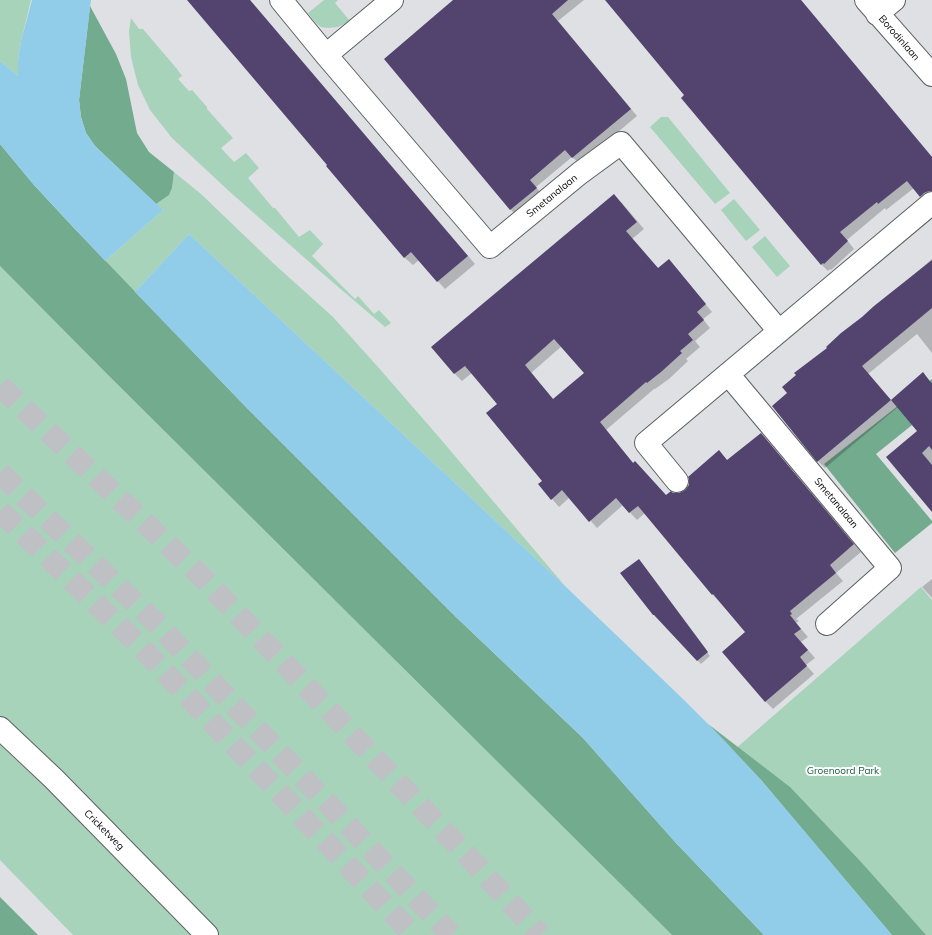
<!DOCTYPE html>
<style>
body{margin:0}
canvas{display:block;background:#dee0e4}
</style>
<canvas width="932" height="935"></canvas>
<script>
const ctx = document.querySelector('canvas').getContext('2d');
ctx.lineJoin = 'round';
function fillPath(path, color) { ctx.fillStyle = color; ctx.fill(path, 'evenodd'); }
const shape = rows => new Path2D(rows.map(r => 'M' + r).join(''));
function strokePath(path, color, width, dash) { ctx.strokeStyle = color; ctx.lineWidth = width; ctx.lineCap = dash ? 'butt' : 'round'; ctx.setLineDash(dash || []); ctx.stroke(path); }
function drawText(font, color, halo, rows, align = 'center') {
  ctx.font = font + ' Mulish,sans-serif'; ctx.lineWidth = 4; ctx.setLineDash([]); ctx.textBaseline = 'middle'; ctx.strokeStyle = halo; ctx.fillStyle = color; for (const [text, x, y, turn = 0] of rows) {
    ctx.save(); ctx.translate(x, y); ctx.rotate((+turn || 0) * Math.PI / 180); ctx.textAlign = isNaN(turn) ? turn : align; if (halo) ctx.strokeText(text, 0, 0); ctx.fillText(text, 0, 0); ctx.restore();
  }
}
const green = shape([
 [0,0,31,0,21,41,18,61,18,76,0,61],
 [324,0,338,0,335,3,350,21,338,27,328,28,321,27,316,23,308,13],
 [131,18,139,29,143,29,177,69,182,76,178,79,189,91,192,90,207,107,207,109,233,138,221,148,234,162,246,153,259,168,248,178,273,208,275,208,299,237,310,230,323,244,312,256,355,299,358,296,374,314,379,310,391,323,385,327,315,267,230,192,172,138,150,110,138,85,131,57,129,31],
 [661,117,668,117,730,193,715,204,650,127],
 [174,172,201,194,273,263,333,317,378,367,438,436,565,586,189,234,135,292,105,261,163,210,156,204,169,195,172,188],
 [734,199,760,230,746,241,721,210],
 [765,236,790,266,777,277,752,247],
 [0,266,108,375,672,935,73,935,0,860],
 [921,587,932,600,932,935,873,935,718,764]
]);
const forest = shape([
 [90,6,116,54,126,79,137,133,149,152,174,172,172,188,169,195,156,204,95,146,86,133,81,117,79,100],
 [0,144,34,185,73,227,244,405,456,617,583,738,676,843,764,935,672,935,108,375,0,266],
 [932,379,932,409,876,454,932,521,932,523,895,553,824,464],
 [708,724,790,787,862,863,926,935,892,935,762,781],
 [0,897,38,935,0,935]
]);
const water = shape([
 [32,0,91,0,79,100,81,117,86,133,95,146,163,210,105,261,34,185,0,144,0,61,18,76,18,61,21,41],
 [189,234,565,586,683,699,723,739,762,781,892,935,764,935,676,843,583,738,456,617,244,405,135,292]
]);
const shadow = shape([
 [188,0,250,0,475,264,445,289,419,260,413,265,405,258,327,166,328,165],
 [456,0,584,0,558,21,637,116,580,164,572,157,536,187,543,196,518,217,511,210,385,59],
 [606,0,801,0,932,157,932,200,928,203,914,188,886,210,885,208,847,240,854,249,831,270,830,269,828,271,821,264,686,96],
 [614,196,622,203,644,229,632,239,659,269,676,268,712,312,703,319,710,328,695,341,700,347,686,359,688,361,669,379,655,389,654,389,606,430,634,464,666,496,679,494,686,491,719,452,728,461,768,442,861,552,836,573,843,581,796,619,799,621,796,623,808,637,801,642,815,658,806,665,814,674,773,709,765,701,747,632,713,595,645,513,637,520,623,505,597,528,570,497,559,507,539,484,543,481,498,404,472,373,462,381,455,374,433,347],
 [562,346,585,373,554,400,531,373],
 [932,259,932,353,917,334,868,374,891,401,923,374,932,383,932,510,918,432,898,407,825,468,818,461,773,406,789,393,828,348],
 [642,564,710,656,701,664,658,618],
 [932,579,932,598,922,587]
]);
const building = shape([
 [187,0,250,0,468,256,437,282,411,252,404,258,326,166,327,165],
 [453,0,568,0,552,14,631,109,572,158,565,150,530,180,537,188,510,210,384,59],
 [605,0,801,0,932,157,932,191,929,191,924,193,920,197,907,181,878,204,877,202,840,232,848,241,824,264,823,263,821,265,681,98,684,95],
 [614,194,637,222,626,231,658,268,669,259,706,304,697,312,704,320,688,334,693,340,680,351,682,353,661,372,647,383,646,382,600,422,633,463,635,461,666,495,671,491,673,493,679,493,685,490,689,485,689,479,688,477,719,450,727,460,761,433,854,544,830,565,836,573,790,611,792,614,790,615,801,629,794,634,808,650,800,657,807,666,765,702,722,652,745,632,713,594,712,595,638,506,629,513,616,498,589,522,562,490,551,500,538,484,542,481,486,413,497,404,465,366,454,374,431,347],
 [554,339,584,373,553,399,525,365],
 [932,260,932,308,862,366,891,400,923,372,932,384,932,450,929,446,922,453,932,465,932,512,886,457,917,431,891,400,817,462,772,406,787,393,782,387,796,375,794,373,827,348,826,347,841,333,862,317,874,306],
 [639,559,708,652,697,661,654,615,653,615,620,573]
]);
const motorwayTunnel = shape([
 [0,386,202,577,466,854,540,935],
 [0,473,159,626,348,825,451,935],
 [0,511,139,645,328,844,413,935]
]);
const minor = shape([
 [281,0,326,55,490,247,580,173,621,143,779,331],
 [866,0,932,75],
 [877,14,894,0],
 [326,55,392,0],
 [728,374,890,568,827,624],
 [677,481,646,443,932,203],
 [0,728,54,779,207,935]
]);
const streetNames = [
 ["Borodinlaan",899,38,49],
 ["Smetanalaan",552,196,-39],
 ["Smetanalaan",836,503,50],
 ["Cricketweg",104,830,45]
];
const parkNames = [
 ["Groenoord Park",843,771]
];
fillPath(green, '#a7d3bb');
fillPath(forest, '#73ab8f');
fillPath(water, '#91cde9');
fillPath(shadow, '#0003');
fillPath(building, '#53446f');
strokePath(motorwayTunnel, '#bec0c4', 22, [22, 11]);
strokePath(minor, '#5e6063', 24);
strokePath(minor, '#fff', 22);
drawText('10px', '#0b0c0d', '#fff', streetNames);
drawText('10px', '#14593d', '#fff', parkNames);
</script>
